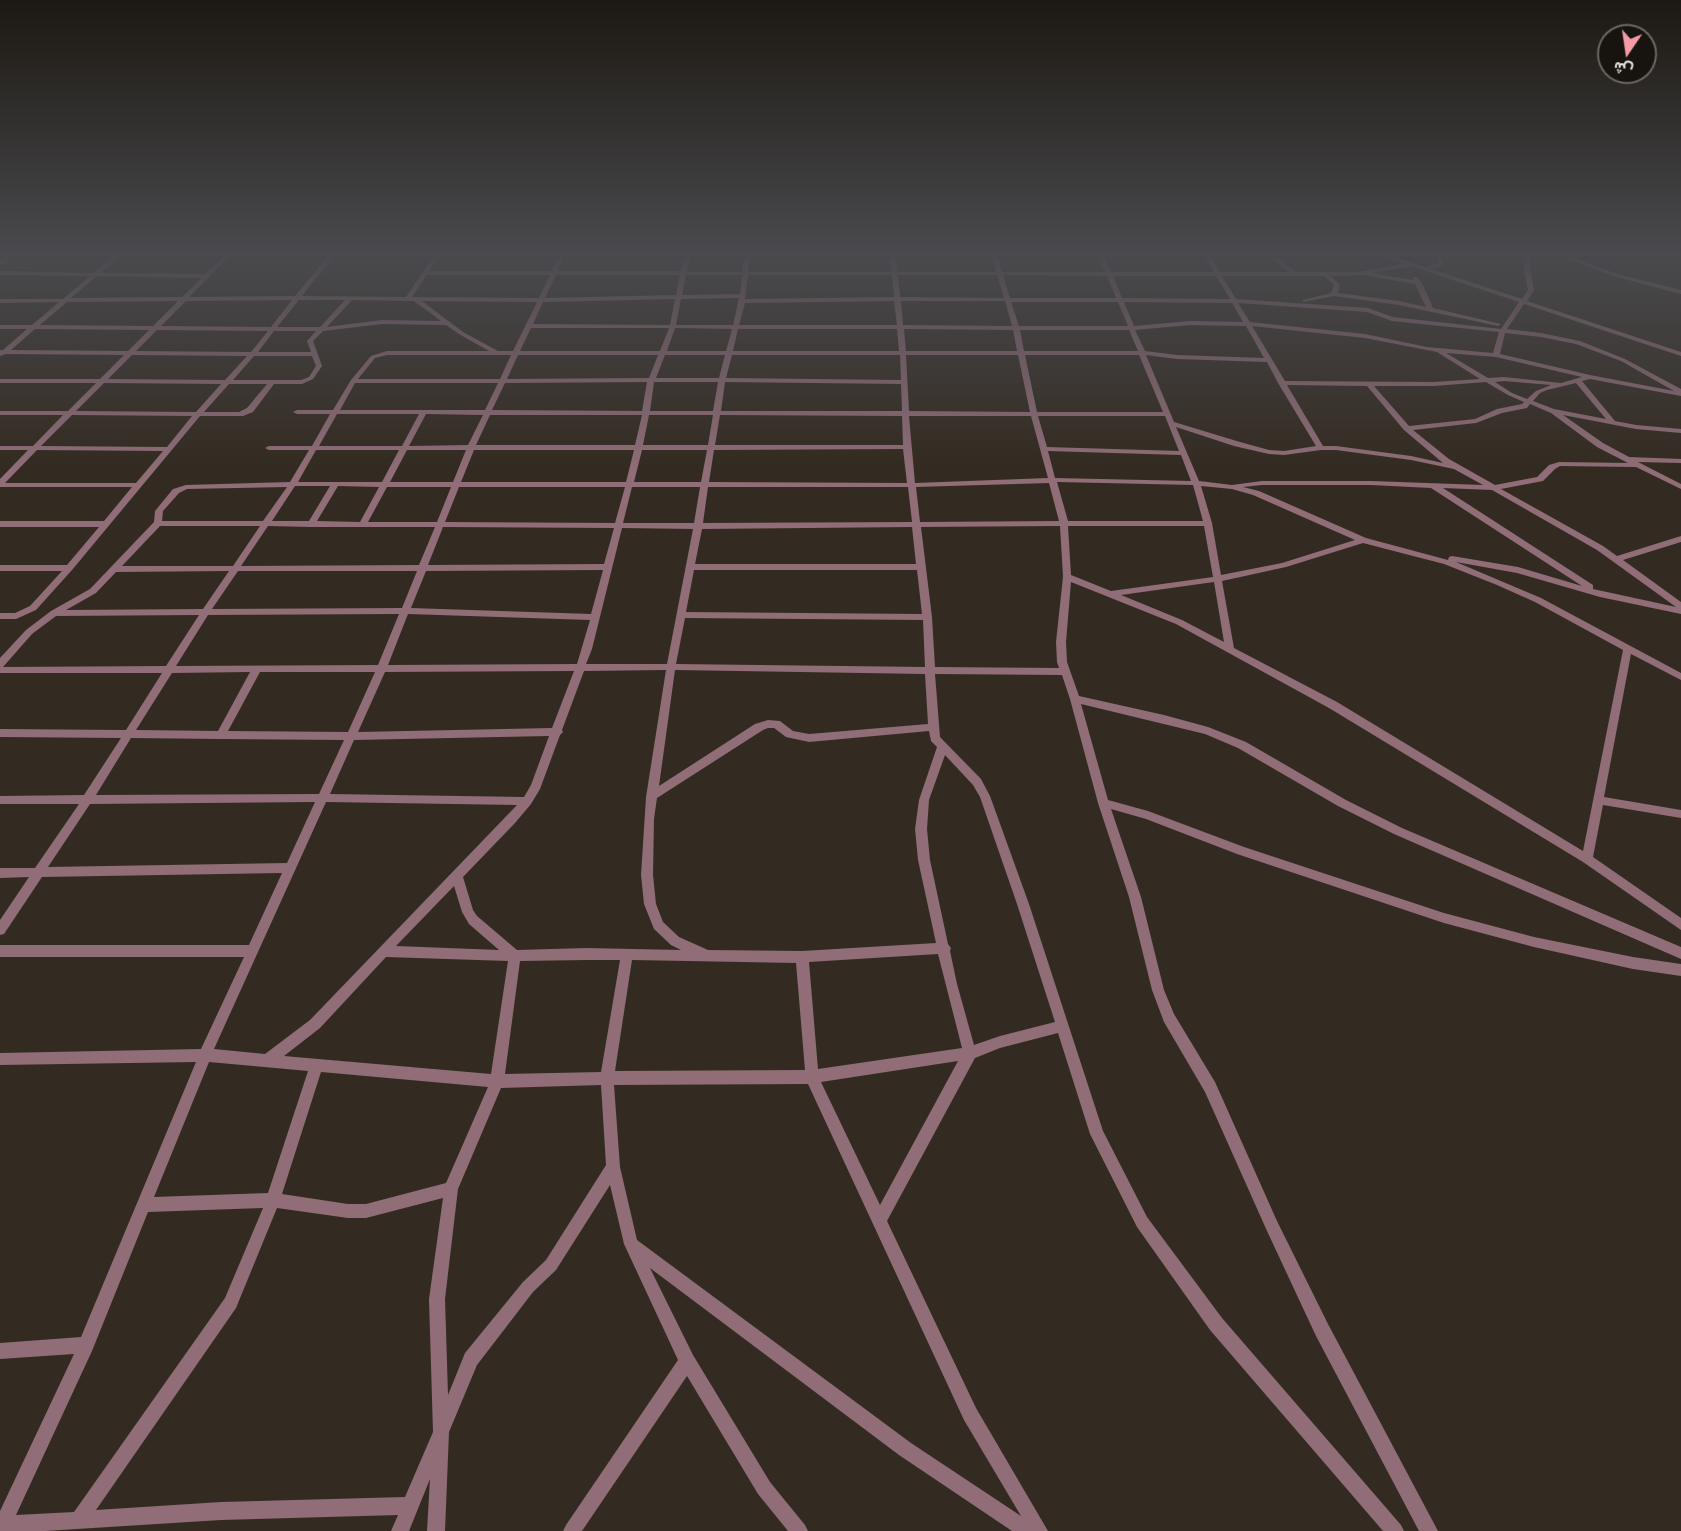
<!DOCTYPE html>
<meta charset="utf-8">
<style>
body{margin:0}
#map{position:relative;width:1681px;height:1531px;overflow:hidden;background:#332b21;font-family:"Archivo Narrow",Vazirmatn,sans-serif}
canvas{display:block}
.north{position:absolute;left:1597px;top:24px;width:60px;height:60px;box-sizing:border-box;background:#17140f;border:2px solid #6a6660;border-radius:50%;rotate:193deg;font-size:16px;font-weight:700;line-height:24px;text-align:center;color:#e6e0da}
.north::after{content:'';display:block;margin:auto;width:21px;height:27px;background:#f49aa5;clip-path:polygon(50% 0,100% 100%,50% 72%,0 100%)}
</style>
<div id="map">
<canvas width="1681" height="1531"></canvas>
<div class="north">ش</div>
</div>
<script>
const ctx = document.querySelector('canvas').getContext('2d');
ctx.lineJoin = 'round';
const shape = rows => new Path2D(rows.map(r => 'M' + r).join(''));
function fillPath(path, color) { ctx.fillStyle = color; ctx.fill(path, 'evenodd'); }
const minor = shape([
 [5,257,12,257,0,266,0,261,5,257],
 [112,257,119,257,101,273,205,274,223,257,229,257,189,297,295,296,327,257,333,257,302,296,406,297,433,257,439,257,429,271,551,271,558,257,564,257,557,271,681,271,684,257,690,257,687,272,742,272,744,257,750,257,748,272,892,272,890,257,896,257,897,272,996,272,992,257,998,257,1002,272,1105,272,1099,257,1105,257,1111,272,1214,272,1205,257,1211,257,1220,272,1289,272,1269,257,1276,257,1296,272,1358,272,1404,264,1385,257,1394,257,1425,267,1437,264,1438,262,1436,257,1442,257,1444,262,1441,266,1431,269,1522,299,1528,290,1524,269,1525,257,1531,257,1530,269,1534,290,1527,301,1681,352,1681,356,1524,304,1507,329,1541,333,1580,341,1625,359,1681,389,1681,396,1590,379,1582,381,1615,421,1636,425,1681,429,1681,433,1636,429,1563,415,1603,443,1629,457,1681,459,1681,463,1638,462,1681,484,1681,489,1636,467,1560,466,1555,469,1543,481,1501,489,1603,546,1617,556,1681,536,1681,542,1623,560,1681,602,1681,614,1600,597,1517,573,1456,562,1541,598,1681,673,1681,680,1631,654,1604,797,1681,810,1681,818,1603,805,1593,857,1681,918,1681,930,1583,862,1329,708,1176,624,1071,582,1066,642,1067,662,1079,696,1164,715,1208,727,1246,742,1346,800,1402,828,1681,947,1681,959,1394,834,1338,806,1238,748,1205,734,1081,704,1108,800,1148,811,1244,847,1444,913,1534,937,1633,957,1681,964,1681,976,1633,969,1534,947,1444,923,1237,854,1146,819,1111,809,1141,897,1164,990,1174,1014,1215,1082,1277,1221,1328,1324,1438,1531,1419,1531,1316,1336,1267,1231,1205,1092,1164,1022,1152,990,1129,897,1098,803,1070,699,1062,675,935,674,940,737,981,779,990,796,1029,904,1103,1131,1147,1217,1222,1318,1401,1525,1404,1531,1383,1531,1210,1330,1137,1227,1090,1134,1058,1033,1000,1048,975,1058,887,1221,976,1408,1048,1531,1012,1531,899,1455,650,1268,693,1355,770,1482,805,1525,808,1531,788,1531,758,1494,687,1376,582,1531,563,1531,566,1525,678,1360,624,1244,610,1185,556,1270,533,1292,477,1365,449,1432,445,1531,427,1531,430,1479,409,1531,391,1531,398,1515,221,1520,45,1531,0,1531,0,1511,74,1354,0,1359,0,1343,81,1337,196,1062,0,1065,0,1053,201,1049,244,957,0,957,0,945,249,945,282,873,42,877,4,934,0,935,0,920,29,877,0,878,0,868,35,868,79,804,0,804,0,796,84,795,121,738,0,737,0,729,126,730,162,673,0,673,0,658,26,630,51,611,90,589,154,522,155,511,173,489,186,485,290,482,309,450,269,450,265,448,269,446,312,446,330,414,297,414,293,412,297,410,333,410,351,380,371,356,387,351,489,351,459,334,446,325,382,324,323,331,313,341,322,366,313,379,302,384,274,384,253,412,243,416,200,416,72,570,36,610,16,619,0,619,0,613,15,613,30,606,62,571,0,571,0,565,67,565,99,527,0,527,0,521,104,521,132,487,0,487,0,479,28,450,0,450,0,446,33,446,63,415,0,415,0,411,68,411,96,383,0,383,0,379,100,379,124,355,6,354,0,356,0,350,3,350,27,329,0,329,0,325,32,325,59,302,0,303,0,299,63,299,90,276,0,275,0,271,94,273,112,257],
 [1411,266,1519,302,1501,329,1393,317,1368,308,1236,299,1222,276,1324,276,1334,285,1331,293,1303,300,1303,302,1334,296,1399,305,1498,326,1501,324,1433,308,1422,283,1417,277,1413,277,1413,280,1372,273,1411,266],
 [427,275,550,275,539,298,412,297,427,275],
 [556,275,680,275,676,295,545,298,556,275],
 [686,275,742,275,740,294,682,295,686,275],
 [748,275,892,275,894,297,745,299,748,275],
 [898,275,997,275,1004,298,900,297,898,275],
 [1003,275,1107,276,1116,298,1010,298,1003,275],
 [1364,275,1415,284,1426,307,1399,301,1338,293,1340,285,1331,276,1364,275],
 [97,276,202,278,182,297,71,298,97,276],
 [1113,276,1216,276,1230,299,1122,298,1113,276],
 [739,298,733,325,676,325,681,299,739,298],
 [675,299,670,325,533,324,543,302,675,299],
 [292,300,271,327,161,326,186,301,292,300],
 [299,300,345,300,320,327,277,327,299,300],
 [352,300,414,301,441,321,382,320,327,327,352,300],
 [178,301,153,326,40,325,67,302,178,301],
 [422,301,537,302,513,351,498,351,463,332,422,301],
 [894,301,897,325,739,325,745,303,894,301],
 [901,301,1005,301,1012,326,903,325,901,301],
 [1011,302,1118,302,1128,326,1019,326,1011,302],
 [1124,302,1232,303,1243,322,1190,321,1134,326,1124,302],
 [1238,303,1367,312,1392,321,1499,332,1493,353,1427,347,1365,334,1250,322,1238,303],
 [1190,325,1246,326,1264,358,1177,355,1145,351,1135,330,1190,325],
 [1252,326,1365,338,1437,352,1480,379,1434,382,1285,381,1252,326],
 [531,328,669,328,660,351,520,351,531,328],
 [675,328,732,329,726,351,667,351,675,328],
 [35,329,149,330,128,351,11,350,35,329],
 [738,329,897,329,899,351,733,351,738,329],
 [904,329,1013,330,1017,351,906,351,904,329],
 [157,330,268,331,251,352,136,351,157,330],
 [1020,330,1129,330,1138,351,1024,351,1020,330],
 [274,331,316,331,307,341,311,352,258,352,274,331],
 [1505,333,1541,337,1576,344,1621,361,1674,391,1590,375,1500,354,1505,333],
 [1446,353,1496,357,1582,377,1561,383,1504,377,1488,378,1446,353],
 [132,355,247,356,225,380,108,379,132,355],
 [387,355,511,355,500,379,358,379,375,358,387,355],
 [518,355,658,355,649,378,507,379,518,355],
 [665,355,725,355,719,378,656,378,665,355],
 [732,355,900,355,901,380,726,378,732,355],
 [906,355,1018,355,1030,412,909,411,906,355],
 [1025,355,1139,355,1163,412,1037,412,1025,355],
 [1146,355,1177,359,1267,362,1278,383,1316,446,1284,451,1269,450,1240,442,1174,422,1146,355],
 [254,356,312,356,316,366,309,377,301,380,233,380,254,356],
 [1504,381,1551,385,1536,391,1527,399,1512,393,1495,382,1504,381],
 [647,382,642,411,492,410,505,383,647,382],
 [654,382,718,382,713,411,650,411,654,382],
 [725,382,901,384,902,411,721,411,725,382],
 [1486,382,1508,395,1524,402,1522,404,1497,409,1475,419,1409,426,1374,386,1434,386,1486,382],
 [104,383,221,384,196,412,76,411,104,383],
 [355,383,498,383,485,410,340,410,355,383],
 [1576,383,1606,419,1554,409,1533,401,1540,393,1547,390,1576,383],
 [229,384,267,384,247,408,239,412,204,412,229,384],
 [1287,385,1367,386,1404,430,1443,463,1411,456,1336,446,1323,446,1287,385],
 [1530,404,1551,413,1597,447,1628,463,1559,462,1549,465,1537,477,1495,485,1449,459,1413,430,1476,423,1502,413,1527,408,1530,404],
 [337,414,419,414,402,446,319,446,337,414],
 [426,414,483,415,468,445,409,446,426,414],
 [72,415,192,416,167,447,41,446,72,415],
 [490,415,642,415,635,445,476,445,490,415],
 [649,415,713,415,708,445,643,445,649,415],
 [720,415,902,416,903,445,715,445,720,415],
 [909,416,1031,416,1048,478,915,483,909,416],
 [1038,416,1165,416,1179,451,1047,447,1038,416],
 [1176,427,1234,446,1269,454,1284,455,1321,450,1336,450,1411,460,1454,469,1483,485,1371,481,1262,481,1232,485,1199,481,1176,427],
 [903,449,907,483,709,482,714,450,903,449],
 [37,450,163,451,136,483,5,483,37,450],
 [316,450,399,450,382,482,298,482,316,450],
 [407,450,466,450,453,482,390,482,407,450],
 [474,450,634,450,626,482,461,482,474,450],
 [642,450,707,450,701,482,634,482,642,450],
 [1048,451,1181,455,1191,481,1055,478,1048,451],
 [1057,482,1193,485,1203,521,1068,521,1057,482],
 [1049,483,1059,521,920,522,916,487,1049,483],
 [1262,485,1371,485,1431,488,1582,586,1518,567,1452,556,1449,557,1448,560,1366,538,1259,491,1243,487,1262,485],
 [295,486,330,486,309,521,272,521,295,486],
 [338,486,379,487,360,522,317,521,338,486],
 [1201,486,1232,489,1253,495,1355,540,1282,563,1221,575,1212,523,1201,486],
 [287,487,263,521,162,521,163,511,179,493,187,489,287,487],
 [387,487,451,487,437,522,368,522,387,487],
 [459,487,625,487,615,523,445,522,459,487],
 [632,487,700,487,694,523,623,523,632,487],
 [708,487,908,487,912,522,703,523,708,487],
 [1443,488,1492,490,1597,550,1676,607,1593,589,1593,585,1443,488],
 [160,526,260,526,233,566,122,566,160,526],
 [268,526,311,527,435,527,419,565,241,566,268,526],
 [1060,526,1063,577,1056,642,1057,662,1059,668,935,667,932,617,921,527,1060,526],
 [1068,526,1204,526,1213,577,1111,591,1071,575,1068,526],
 [443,527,614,528,604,564,428,565,443,527],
 [912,527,916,564,695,564,702,529,912,527],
 [622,528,693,529,667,664,586,664,592,649,622,528],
 [1363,543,1444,564,1497,585,1535,602,1623,650,1583,851,1337,702,1234,648,1222,581,1286,567,1363,543],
 [603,570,591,614,411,608,426,571,603,570],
 [694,570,917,570,922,614,686,612,694,570],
 [229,571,203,609,66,610,96,593,116,572,229,571],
 [238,571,417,571,402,608,212,609,238,571],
 [1214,582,1224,642,1182,620,1121,595,1214,582],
 [399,614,378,665,176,666,208,615,399,614],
 [408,614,590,620,577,664,388,665,408,614],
 [199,615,166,666,3,667,32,634,56,616,199,615],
 [685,618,923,620,925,667,676,664,685,618],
 [666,670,646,797,641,875,644,904,654,929,671,945,681,950,586,948,517,950,477,916,473,910,463,877,515,823,531,804,540,789,560,735,563,732,562,730,584,671,666,670],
 [675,670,925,674,928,724,809,734,793,731,780,721,768,720,755,724,659,786,675,670],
 [574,671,552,728,358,732,385,672,574,671],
 [250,672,218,731,136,730,172,673,250,672],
 [260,672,375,672,348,732,228,731,260,672],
 [768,728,774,728,786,737,809,742,929,731,931,741,937,747,919,800,915,829,918,860,936,943,802,951,708,950,679,937,663,922,656,904,653,875,654,819,657,798,763,730,768,728],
 [549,736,531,785,524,797,330,794,354,740,549,736],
 [131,738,221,739,344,740,319,794,96,795,131,738],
 [945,755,973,785,980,797,1017,904,1055,1022,1000,1036,974,1045,957,984,950,951,951,948,948,944,930,860,927,829,929,800,945,755],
 [315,802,287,863,48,867,90,804,315,802],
 [326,802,517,805,310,1020,265,1054,214,1049,326,802],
 [454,886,462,912,469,924,499,950,396,946,454,886],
 [938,954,962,1048,818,1069,809,962,938,954],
 [386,957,508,961,491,1074,284,1056,320,1028,386,957],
 [586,960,620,960,601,1072,505,1074,520,961,586,960],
 [632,960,796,963,805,1070,615,1071,632,960],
 [958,1061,880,1205,821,1082,958,1061],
 [209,1062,308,1071,268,1193,154,1197,209,1062],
 [321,1072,488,1087,446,1183,366,1204,348,1204,282,1194,321,1072],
 [808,1084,964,1420,1021,1516,911,1443,637,1240,620,1167,614,1085,808,1084],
 [601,1085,606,1165,546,1260,523,1282,465,1353,448,1395,445,1299,458,1189,501,1088,601,1085],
 [443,1198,429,1299,433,1432,405,1497,221,1502,96,1510,236,1308,277,1208,348,1218,366,1218,443,1198],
 [263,1208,225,1298,74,1512,16,1515,92,1351,148,1212,263,1208],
 [1563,257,1572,257,1617,274,1681,290,1681,294,1613,276,1563,257]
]);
fillPath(minor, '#906d77');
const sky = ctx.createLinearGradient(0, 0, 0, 472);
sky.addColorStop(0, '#1c1812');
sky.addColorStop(0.54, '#4a4a4e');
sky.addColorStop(1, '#4a4a4e00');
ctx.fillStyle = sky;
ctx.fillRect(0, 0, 1681, 472);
</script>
